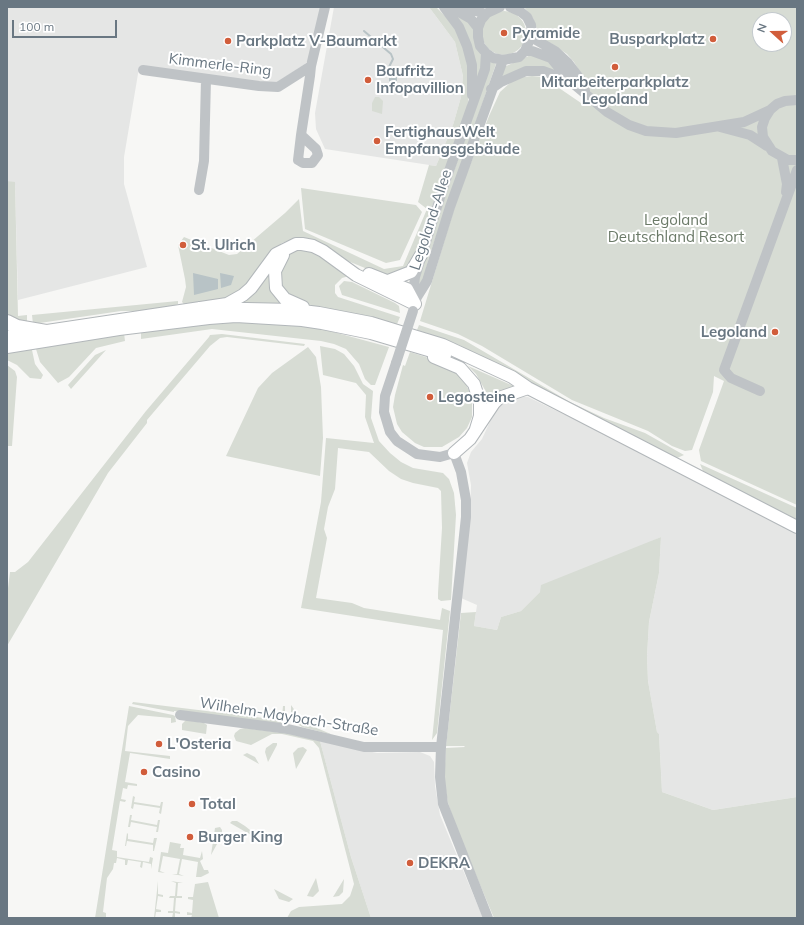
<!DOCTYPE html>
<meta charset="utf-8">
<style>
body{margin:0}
#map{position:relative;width:804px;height:925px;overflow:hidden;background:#f7f7f5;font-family:Mulish,sans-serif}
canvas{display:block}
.frame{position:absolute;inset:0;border:8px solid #697782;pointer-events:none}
.north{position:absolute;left:752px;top:12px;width:40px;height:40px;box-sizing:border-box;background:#fff;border:1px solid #c3c9cd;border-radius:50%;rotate:291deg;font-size:11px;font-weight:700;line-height:16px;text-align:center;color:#697782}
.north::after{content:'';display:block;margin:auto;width:14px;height:18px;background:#d15d3b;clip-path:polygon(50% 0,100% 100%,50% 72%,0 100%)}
.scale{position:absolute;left:12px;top:20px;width:105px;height:18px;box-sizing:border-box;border:2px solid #697782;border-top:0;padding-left:5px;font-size:12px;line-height:14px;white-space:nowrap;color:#697782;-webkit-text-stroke:3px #fff;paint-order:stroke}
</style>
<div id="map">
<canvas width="804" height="925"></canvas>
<div class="frame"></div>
<div class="north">N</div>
<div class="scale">100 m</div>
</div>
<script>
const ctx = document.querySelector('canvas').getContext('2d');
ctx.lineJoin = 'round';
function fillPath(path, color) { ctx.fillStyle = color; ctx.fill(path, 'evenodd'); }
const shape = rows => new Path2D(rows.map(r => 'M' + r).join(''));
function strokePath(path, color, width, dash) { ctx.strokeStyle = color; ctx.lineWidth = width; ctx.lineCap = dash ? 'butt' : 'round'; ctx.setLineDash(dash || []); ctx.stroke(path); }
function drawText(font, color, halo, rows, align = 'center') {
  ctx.font = font + ' Mulish,sans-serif'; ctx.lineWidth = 4; ctx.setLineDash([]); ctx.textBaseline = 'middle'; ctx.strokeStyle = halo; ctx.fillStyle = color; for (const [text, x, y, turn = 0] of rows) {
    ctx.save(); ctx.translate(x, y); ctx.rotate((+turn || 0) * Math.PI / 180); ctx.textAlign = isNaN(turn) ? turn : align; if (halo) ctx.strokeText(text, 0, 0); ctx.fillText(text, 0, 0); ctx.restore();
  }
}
const built = shape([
 [7,7,321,7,311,57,305,64,276,83,257,82,139,68,124,157,124,184,147,267,18,300,15,183,7,181],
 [334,7,429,7,455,42,463,76,461,97,453,125,436,166,325,149,316,129,315,113],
 [517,395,528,397,654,458,797,534,797,797,713,810,662,792,659,734,657,732,648,681,647,656,649,622,659,573,661,537,540,592,521,611,501,617,497,630,474,626,477,605,461,598,470,520,471,485,467,463,471,452,482,439,498,404],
 [320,741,377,753,420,752,430,756,434,762,435,786,440,815,483,918,371,918,351,857]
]);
const green = shape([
 [429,7,436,7,453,24,461,38,471,81,467,109,411,265,397,275,382,275,343,259,317,241,296,238,282,243,273,251,249,286,232,299,185,305,182,302,186,287,185,279,178,245,184,237,229,255,237,254,285,213,299,199,303,231,384,269,403,266,427,209,418,202,429,165,436,166,453,125,461,97,463,76,455,42],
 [524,7,797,7,797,505,701,461,699,450,724,381,714,376,713,392,692,450,685,451,672,446,648,431,572,400,482,346,458,334,420,321,458,196,489,116,500,92,511,82,522,77,532,76,543,77,581,103,589,87,574,62,567,54,552,44,543,40,539,35,533,18],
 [760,20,784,20,784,44,760,44],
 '482 33a22 22 0 1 1 44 0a22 22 0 1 1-44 0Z',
 [454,13,471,23,482,58,479,83],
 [533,54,546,59,557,72,502,78,504,67],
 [488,60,496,64,429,257,423,282,416,287,444,200,489,70],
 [375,97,379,97,383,101,382,114,372,111,372,103],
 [7,181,15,182,18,316,27,315,27,325,7,315],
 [301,188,416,205,422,212,400,260,386,263,305,229],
 [299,249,309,250,321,254,349,276,342,278,335,285,335,293,338,297,400,317,397,324,368,316,301,304,281,291,280,265,288,254],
 [273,267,292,306,232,305],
 [344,281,352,282,395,303,399,306,400,313,342,295,339,286],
 [178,301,178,304,166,308,144,311,121,311,33,324,32,315],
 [226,321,299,325,326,330,389,347,375,385,371,385,365,379,359,364,346,349,334,344,321,341,212,329,141,339,141,330],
 [419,325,464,340,570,402,604,418,645,433,684,455,677,458,617,429,459,345,417,330],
 [124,333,125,341,96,348,69,377,58,383,40,362,36,349,32,350,35,364,43,375,41,379,30,378,17,365,7,360,7,351],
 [222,334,305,344,304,346,227,337,220,338,210,346,147,420,147,423,108,473,7,646,7,596,10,572,15,572,28,562,146,411,209,337,210,335],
 [320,346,335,349,344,354,354,366,363,384,373,391,371,418,379,441,390,453,401,462,413,468,443,473,449,479,454,493,456,515,451,600,441,601,438,599,438,593,442,528,441,491,438,488,413,483,401,479,389,471,369,452,338,448,335,489,328,507,324,529,327,538,316,598,352,603,364,608,440,620,442,608,450,611,437,733,432,740,443,630,301,608,321,502,326,438,374,443,365,417,366,395,356,383,323,375],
 [308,347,316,357,321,387,323,438,320,476,226,456,258,388,272,373],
 [106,350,71,389,68,385,95,355],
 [410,352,432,359,456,372,464,380,472,397,472,417,467,428,459,437,442,447,424,447,415,443,402,432,397,424,393,407,395,395,403,365,405,366],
 [7,365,15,371,17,377,12,446,7,446],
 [468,366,518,388,488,408,485,390,476,374],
 [700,464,797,508,797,523,703,471],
 [661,537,659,573,649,622,647,656,648,681,657,732,659,734,662,792,713,810,797,797,797,918,494,918,457,830,448,803,444,780,446,748,465,747,464,746,446,746,461,613,476,612,474,626,497,630,501,617,521,611,540,592,541,585],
 [133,702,280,720,282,716,283,706,285,706,285,718,280,724,174,711,174,712,132,704],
 [291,705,303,722,333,735,302,727,296,723,291,716],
 [129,706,173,715,175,716,176,722,171,723,171,718,138,715,128,726,125,751,170,756,170,759,130,753,125,782,137,784,137,786,128,785,127,789,123,788,121,799,126,800,125,802,120,801,112,850,117,851,117,857,149,862,150,857,153,858,151,869,151,864,143,862,142,868,140,867,141,862,128,860,127,865,125,865,125,860,117,858,116,863,114,863,113,869,107,878,103,912,106,913,106,918,95,918],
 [186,720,204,723,207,725,206,734,182,730,182,724],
 [245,728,290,734,320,741,351,857,371,918,287,918,291,911,299,907,342,904,350,896,354,884,319,748,313,741,282,734,272,734,251,745,236,741,234,736,235,733,240,729],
 [273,743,277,743,277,745,268,762,265,752,266,748],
 [303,747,307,750,296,769,293,753,298,748],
 [247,753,255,757,259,764,243,755],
 [133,796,135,797,134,802,160,806,161,802,163,802,161,814,159,813,160,808,134,804,133,809,131,808],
 [130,815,132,815,131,820,157,825,158,820,160,820,158,832,156,832,157,827,131,822,130,827,128,827],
 [232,821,237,821,245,826,250,830,251,835,230,823],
 [220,827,222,830,222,835,211,855,215,828],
 [127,833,128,834,128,839,153,843,154,838,157,838,154,851,153,851,153,845,127,841,126,846,125,846],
 [170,842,181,844,180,848,184,848,183,855,200,858,202,851,203,859,200,861,204,870,208,870,209,873,201,877,190,877,196,877,198,862,182,859,179,874,184,876,172,874,177,874,180,859,163,856,160,871,165,873,158,872,161,852,168,853],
 [316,878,319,891,313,897,307,896],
 [344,879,343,892,339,896,333,897],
 [158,881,158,894,163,895,163,897,158,896,156,909,161,910,161,912,156,912,155,918,154,918],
 [171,881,183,883,178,883,177,896,182,896,182,898,176,898,175,911,180,912,180,914,175,913,175,918,172,918,173,913,168,913,168,911,173,911,174,898,169,898,170,896,175,896,176,883],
 [208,882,219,918,191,918,192,915,187,915,187,912,192,913,193,900,188,899,188,897,193,897,195,884],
 [274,889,293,899,289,902,279,899]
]);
const water = shape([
 [397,66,401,68,397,73,397,81,394,85,389,81,389,76],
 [193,273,218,279,218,289,194,295],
 [220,273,234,276,231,285,221,288]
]);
const stream = shape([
 [364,31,391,54,393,59,387,71]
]);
const minor = shape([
 [444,7,459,27,467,46,472,65,472,95],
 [450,7,471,19,478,28],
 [463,7,486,14],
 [500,7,487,13,481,20,478,28,478,37,480,46,486,53,493,58,503,60,519,57,525,51,532,34,531,25,527,17,521,12,510,7],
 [532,34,536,40,555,51,568,63,580,79,585,91],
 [525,51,532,51,551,58,570,81,607,112,629,125,646,131,676,133,744,122,770,110],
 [143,70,259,86,278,87,311,66,325,7],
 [491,89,501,82,526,71,543,71,570,81],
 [797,100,785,101,777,104,770,110,765,118,762,127,763,137,772,151,788,160,797,160],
 [720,127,750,135,767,146],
 [301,135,316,149,318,155,312,163,303,163,298,160,301,135,310,76,311,66],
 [782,158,787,184,786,192],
 [199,190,204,161,206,79],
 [417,297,427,281,450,207,503,60],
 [415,303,417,297,414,285,415,277,443,188,485,69,486,53],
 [396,363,385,396,384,412,390,432,397,441,417,454,440,457,454,453,461,472,466,500,466,517,441,747,440,777,443,804,488,918],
 [760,391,731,378,724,370,797,170],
 [180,715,288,729,364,747,441,747]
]);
const major = shape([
 [283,255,275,271,276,288,285,299,303,307],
 [369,274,407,289,415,304],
 [388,281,411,272,421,255],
 [199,308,294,310,319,313,371,323,443,345,512,377,528,388,797,527],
 [7,337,227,304,243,295,251,288,276,254,296,244,302,244,313,246,323,251,356,275,415,304],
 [7,347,119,329,209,318,236,316,302,320,322,323,371,333,445,355],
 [434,357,460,368,474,384,480,403,480,416,476,429],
 [454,453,470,439,494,403,499,398,528,388]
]);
const highway = shape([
 [7,322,17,327,46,332]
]);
const minorBridge = shape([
 [396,363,413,311]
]);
const markers = [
 [504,33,4,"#d15d3b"],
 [713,39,4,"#d15d3b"],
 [228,41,4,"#d15d3b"],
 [615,67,4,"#d15d3b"],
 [368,80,4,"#d15d3b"],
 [377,141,4,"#d15d3b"],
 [183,245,4,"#d15d3b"],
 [775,332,4,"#d15d3b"],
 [430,397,4,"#d15d3b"],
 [159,744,4,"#d15d3b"],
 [144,772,4,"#d15d3b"],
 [192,804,4,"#d15d3b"],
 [190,837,4,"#d15d3b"],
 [410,863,4,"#d15d3b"]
];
const poiNames = [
 ["Pyramide",512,33],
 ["Busparkplatz",705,39,"right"],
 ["Parkplatz V-Baumarkt",236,41],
 ["Baufritz",376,71],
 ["Infopavillion",376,88],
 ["Mitarbeiterparkplatz",615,82,"center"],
 ["Legoland",615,99,"center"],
 ["FertighausWelt",385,132],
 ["Empfangsgebäude",385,149],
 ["St. Ulrich",191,245],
 ["Legoland",767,332,"right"],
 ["Legosteine",438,397],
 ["L'Osteria",167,744],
 ["Casino",152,772],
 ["Total",200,804],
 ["Burger King",198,837],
 ["DEKRA",418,863]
];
const streetNames = [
 ["Kimmerle-Ring",220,65,7],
 ["Legoland-Allee",431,220,-72],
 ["Wilhelm-Maybach-Straße",289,717,9]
];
const parkNames = [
 ["Legoland",676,220],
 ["Deutschland Resort",676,237]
];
fillPath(built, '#e5e6e5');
fillPath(green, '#d7dcd4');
fillPath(water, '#b8c3c6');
strokePath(stream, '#b8c3c6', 2);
strokePath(major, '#b2b7ba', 14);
strokePath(highway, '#b2b6b9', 16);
strokePath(minor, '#bfc3c6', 10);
strokePath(major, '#fff', 12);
strokePath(highway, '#fff', 14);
strokePath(minorBridge, '#bfc3c6', 10);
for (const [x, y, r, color] of markers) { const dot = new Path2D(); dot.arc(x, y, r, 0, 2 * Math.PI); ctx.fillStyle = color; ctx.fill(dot); strokePath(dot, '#fff', 1.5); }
drawText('bold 15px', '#697782', '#fff', poiNames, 'left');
drawText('15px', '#697782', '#fff', streetNames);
drawText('15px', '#6b7a68', '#fff', parkNames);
</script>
